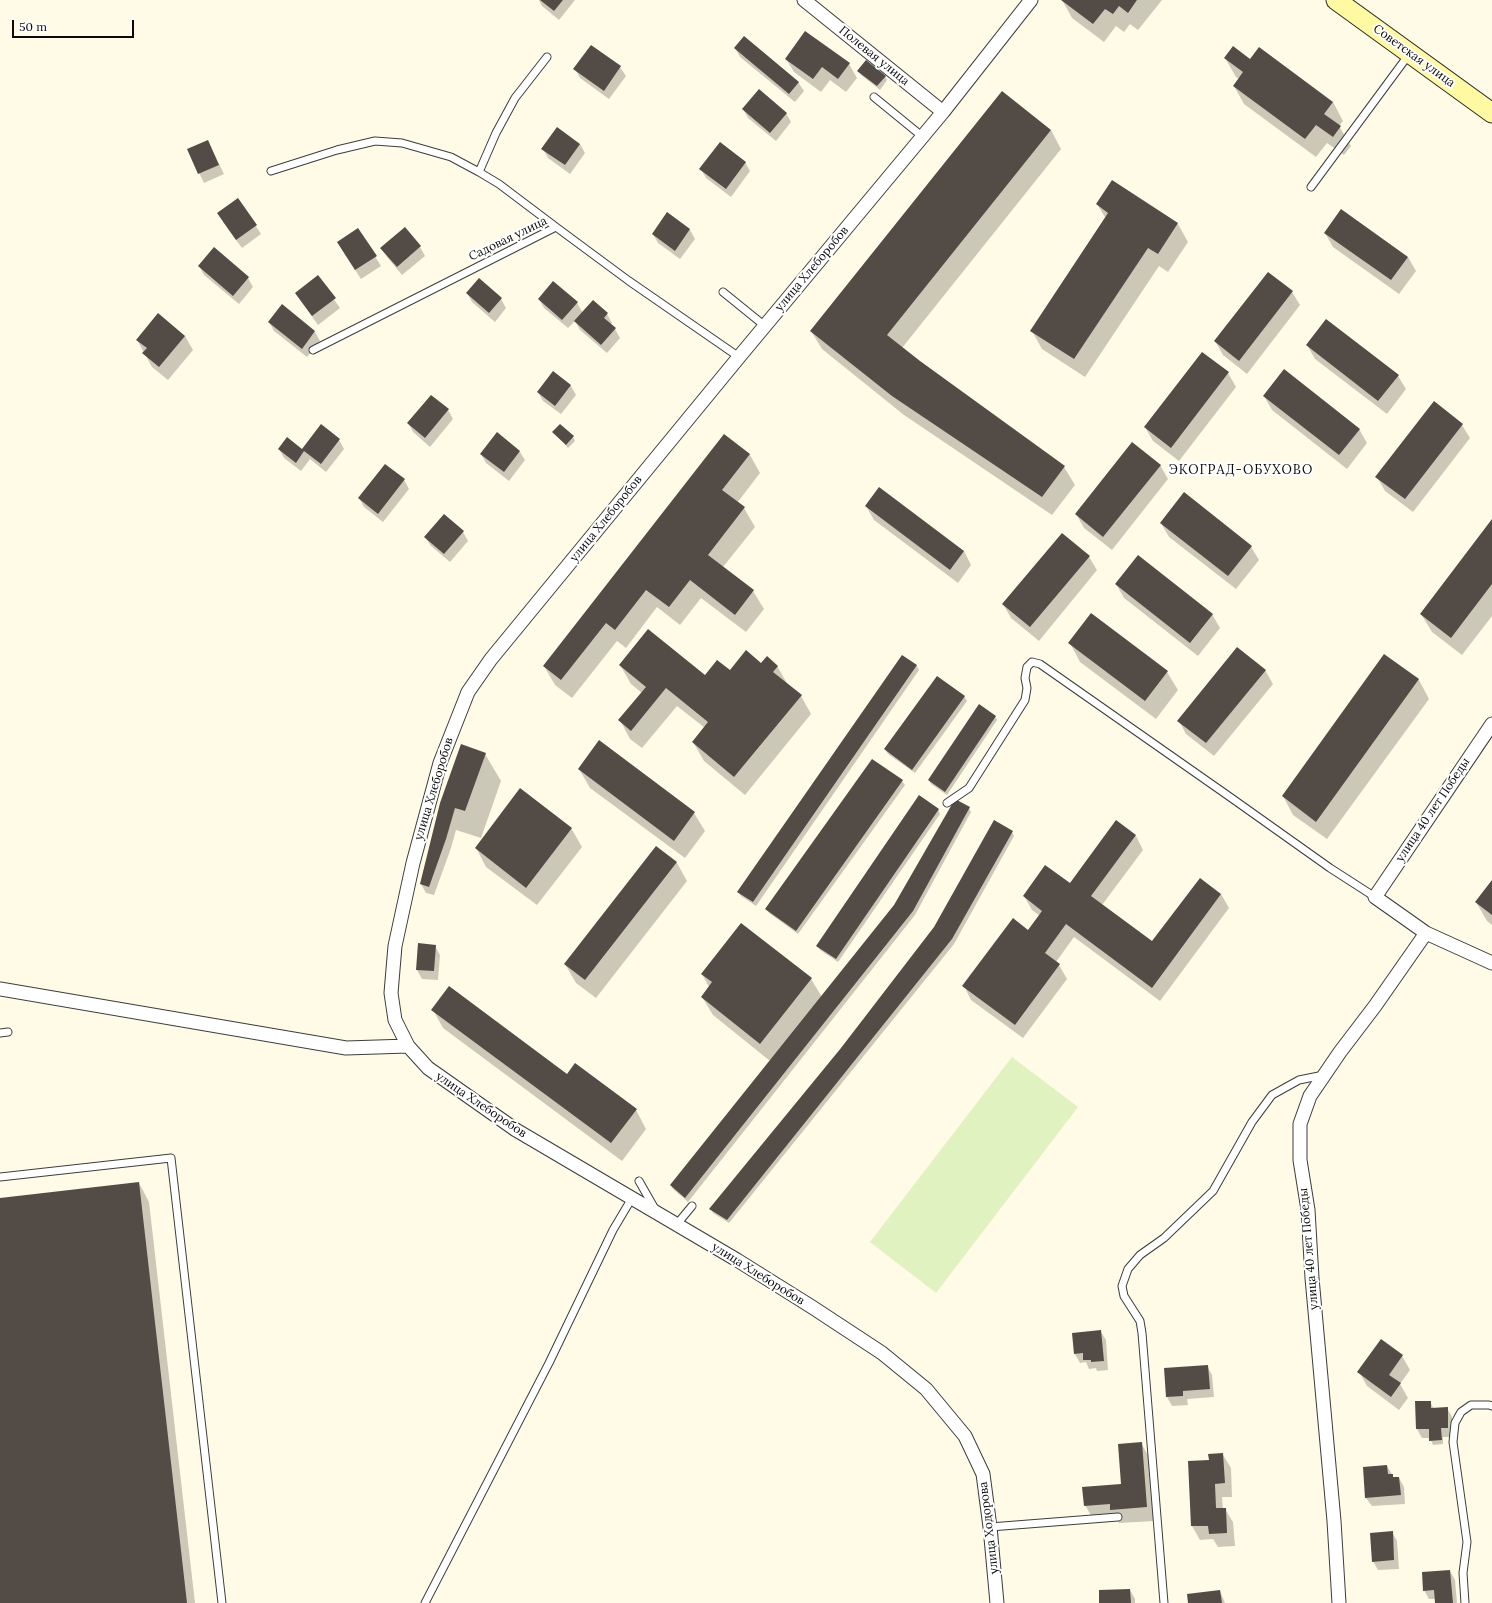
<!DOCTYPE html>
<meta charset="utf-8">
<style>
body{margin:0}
#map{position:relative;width:1492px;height:1603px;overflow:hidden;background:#fffbe6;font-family:Lora,serif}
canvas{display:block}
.scale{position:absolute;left:12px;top:20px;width:122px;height:18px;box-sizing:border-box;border:2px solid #0a0a0a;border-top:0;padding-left:5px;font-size:12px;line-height:14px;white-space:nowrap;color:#0a0a0a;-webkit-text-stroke:3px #fff;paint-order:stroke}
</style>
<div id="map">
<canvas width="1492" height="1603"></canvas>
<div class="scale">50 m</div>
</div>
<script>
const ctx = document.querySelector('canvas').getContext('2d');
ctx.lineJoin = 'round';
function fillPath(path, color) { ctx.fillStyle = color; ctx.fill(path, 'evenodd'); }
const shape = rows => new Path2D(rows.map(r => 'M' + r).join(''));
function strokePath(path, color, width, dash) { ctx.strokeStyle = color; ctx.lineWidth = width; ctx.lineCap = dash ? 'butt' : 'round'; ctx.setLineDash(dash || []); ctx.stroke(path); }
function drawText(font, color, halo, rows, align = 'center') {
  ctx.font = font + ' Lora,serif'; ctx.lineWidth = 4; ctx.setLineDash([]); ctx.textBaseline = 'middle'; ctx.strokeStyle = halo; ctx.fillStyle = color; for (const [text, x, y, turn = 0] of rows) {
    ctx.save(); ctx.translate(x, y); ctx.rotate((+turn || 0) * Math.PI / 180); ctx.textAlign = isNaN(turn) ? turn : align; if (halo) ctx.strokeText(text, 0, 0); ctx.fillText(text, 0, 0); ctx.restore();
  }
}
const pitch = shape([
 [1012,1057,1078,1107,936,1293,870,1242]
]);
const shadow = shape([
 [539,0,575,0,559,20,542,6],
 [1062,0,1162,0,1138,30,1130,24,1124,32,1116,26,1104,42,1072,18],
 [591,46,620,67,626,76,609,99,580,78,575,69],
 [735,48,798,82,804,91,795,102,740,57],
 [1225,58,1250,60,1333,102,1343,121,1339,126,1351,146,1344,155,1327,143,1316,157,1244,104,1234,86,1239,79,1236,77],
 [786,59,849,64,857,78,846,92,830,80,821,92,794,72],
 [858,71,885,76,887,80,880,90,861,75],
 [743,109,786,113,791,122,776,141,748,118],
 [1051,130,1061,149,902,348,1064,467,1075,485,1052,515,904,415,822,349,811,331],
 [208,141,224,174,204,183,188,150],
 [580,144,585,153,570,174,548,158,543,149],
 [745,162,750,171,731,197,706,178,701,169],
 [238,199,261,234,242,248,223,222],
 [1097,204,1178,224,1188,242,1168,272,1159,266,1085,377,1042,349,1032,331,1106,219],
 [667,214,690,230,695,239,680,259,658,243,653,234],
 [358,229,381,266,361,279,343,251],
 [405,229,420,247,425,256,402,275,387,257,382,248],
 [1325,233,1408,257,1416,271,1399,294,1333,247],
 [214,249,248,278,253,287,239,304,204,275,199,266],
 [318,277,340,308,318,325,296,294],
 [479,280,501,299,506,308,495,322,472,302,467,293],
 [1292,292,1300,305,1247,374,1223,355,1215,341],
 [539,299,577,303,583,313,607,314,612,323,610,325,615,329,620,338,607,353,580,330,575,321,568,328,544,308],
 [282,306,315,332,320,341,307,357,274,331,269,322],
 [158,314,185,336,193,350,168,380,152,367,137,340],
 [1307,345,1398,376,1406,389,1387,414,1315,359],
 [1203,353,1228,373,1236,387,1179,461,1153,441,1145,427],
 [553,372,571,386,576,395,561,414,543,401,538,392],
 [431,396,448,410,453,419,430,447,413,432,408,423],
 [1264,396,1359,429,1367,443,1347,469,1272,410],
 [1462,425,1470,438,1413,512,1385,491,1377,477],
 [554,432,573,437,575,441,568,448],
 [724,435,750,455,760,473,737,503,744,508,755,527,723,567,753,591,764,609,746,632,701,598,680,625,657,607,626,648,617,641,572,698,555,685,544,666],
 [339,440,344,449,326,472,310,459,301,471,284,458,279,449,303,450],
 [520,452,525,460,509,481,486,463,481,454],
 [1160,465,1168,479,1112,550,1084,528,1076,514],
 [404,480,409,489,383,522,364,507,359,498],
 [866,506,964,551,971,565,958,583,874,520],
 [444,515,463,532,468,541,450,562,431,546,425,537],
 [1492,521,1492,616,1462,655,1432,632,1421,614],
 [1161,523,1251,547,1259,560,1236,589,1169,537],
 [1089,557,1097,570,1039,641,1011,618,1003,604],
 [1116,584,1212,614,1220,628,1198,656,1124,598],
 [1070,643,1167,672,1178,690,1156,719,1080,662],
 [1385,656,1419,680,1429,699,1327,839,1293,815,1283,796],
 [761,664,777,666,788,685,801,696,811,714,745,795,704,761,693,742,705,728,677,706,642,748,630,739,620,720,642,693,631,684,620,665,705,677],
 [916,665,919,670,756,906,741,896,738,892],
 [1265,670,1273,684,1214,756,1186,734,1179,721],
 [964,696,967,701,915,773,888,754,885,749],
 [995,716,997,720,947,795,931,784,929,780],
 [600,742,694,813,705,831,685,858,590,788,579,769],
 [485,754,501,781,481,838,456,830,451,848,434,895,426,893,421,884,441,803],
 [872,760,902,781,905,785,798,934,769,913,766,909],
 [969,808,971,812,915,915,688,1202,673,1189,671,1185,770,1061,713,1015,702,997,709,987,702,974,811,979,822,997,895,905],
 [938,809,940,814,838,962,820,950,817,946],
 [1117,822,1136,836,1143,850,1102,905,1152,943,1221,894,1229,908,1160,1001,1074,937,1056,962,1059,965,1067,979,1023,1038,971,1000,964,986,1028,931,1040,916,1032,910,1024,896,1070,885],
 [571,828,582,847,537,905,486,867,476,848],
 [1012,832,1014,836,954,944,729,1223,713,1213,711,1209,842,1048,935,927],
 [656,847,677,863,687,881,596,998,576,983,565,964],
 [1492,881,1492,925,1487,921,1476,902],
 [435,946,440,955,438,980,422,979,417,970],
 [433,1010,636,1110,646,1129,622,1161,443,1028],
 [139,1183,149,1202,195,1603,0,1603,0,1199],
 [1101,1332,1106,1340,1108,1370,1097,1371,1096,1368,1089,1369,1086,1362,1080,1363,1075,1354],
 [1402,1356,1410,1370,1400,1384,1408,1398,1399,1410,1367,1386,1359,1372],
 [1207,1366,1212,1375,1214,1397,1187,1399,1188,1405,1172,1406,1167,1397,1165,1369],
 [1430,1402,1434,1409,1447,1408,1452,1417,1453,1437,1443,1437,1443,1444,1433,1445,1430,1438,1422,1438,1417,1429],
 [1141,1443,1149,1457,1154,1521,1119,1523,1116,1517,1093,1519,1085,1505,1122,1485],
 [1223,1455,1231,1468,1232,1497,1222,1497,1223,1509,1225,1509,1233,1522,1235,1546,1218,1547,1213,1539,1200,1540,1192,1526,1189,1462,1210,1461],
 [1387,1466,1394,1478,1399,1478,1404,1487,1405,1504,1372,1506,1366,1498],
 [1392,1532,1397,1541,1399,1569,1378,1570,1373,1561],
 [1450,1571,1455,1580,1457,1603,1436,1603,1435,1599,1429,1599,1424,1590],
 [1130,1590,1135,1599,1135,1603,1100,1603],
 [1220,1591,1225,1603,1189,1603]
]);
const building = shape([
 [540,0,563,0,554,11],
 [1061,0,1137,0,1128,13,1119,6,1113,14,1105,9,1093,24],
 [805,31,850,63,838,79,822,67,813,79,785,59],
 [744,36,799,82,789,94,734,48],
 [591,45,621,66,604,91,573,69],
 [1233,46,1250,59,1259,47,1333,102,1324,114,1341,126,1333,137,1316,125,1305,139,1233,86,1243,72,1224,58],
 [866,60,886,76,877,86,857,71],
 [759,89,787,113,770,133,742,109],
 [1002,91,1051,130,887,335,920,361,1065,466,1042,497,892,396,810,331],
 [557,127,580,144,565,165,541,149],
 [208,140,219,165,198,174,187,149],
 [720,142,746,162,726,189,699,169],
 [1112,180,1178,223,1158,254,1148,248,1074,359,1030,331,1108,213,1096,204],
 [238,198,257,225,236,240,217,213],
 [1341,209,1408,257,1391,280,1324,233],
 [667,212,690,229,675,251,652,234],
 [405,227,421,246,397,267,380,248],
 [358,228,377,256,355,270,337,242],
 [214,247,249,277,233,296,198,266],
 [1268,272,1293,291,1239,361,1214,341],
 [318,275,336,298,312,316,295,293],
 [479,278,502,298,489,313,466,293],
 [553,281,578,302,562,320,538,299],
 [593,300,608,313,604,318,616,328,601,345,574,321],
 [282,304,315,331,302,349,268,322],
 [158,313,185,336,159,367,142,353,147,348,136,340],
 [1326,319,1399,375,1378,401,1306,345],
 [1202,352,1229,372,1171,448,1144,427],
 [1284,369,1360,429,1339,455,1263,396],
 [553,371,571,385,555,406,537,392],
 [431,395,449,409,425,438,407,423],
 [1434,401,1463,424,1405,499,1375,477],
 [321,424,340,439,321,464,304,451,296,463,278,449,287,437,302,449],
 [560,424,574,436,566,445,552,432],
 [497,432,520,451,504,472,480,454],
 [724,434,750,454,722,490,745,507,708,555,754,590,735,615,690,580,669,607,646,590,615,630,606,623,561,680,543,666],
 [1132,442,1161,465,1103,537,1075,514],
 [385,464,405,479,378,514,358,498],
 [879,487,964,551,950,570,865,506],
 [1184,492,1252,546,1228,576,1160,523],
 [444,514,464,531,444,554,424,537],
 [1492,519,1492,584,1451,638,1420,614],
 [1062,533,1090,556,1030,627,1002,604],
 [1138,555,1213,614,1190,643,1115,584],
 [1091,613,1168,671,1145,701,1068,643],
 [648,629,705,675,717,660,730,670,746,650,761,663,767,656,778,666,773,672,802,695,734,777,692,742,708,722,666,688,631,731,618,720,646,687,619,665],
 [1237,647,1266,670,1206,743,1177,721],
 [1384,654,1419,679,1316,822,1282,796],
 [902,655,917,665,753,902,737,892],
 [937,676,965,696,912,770,884,749],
 [979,704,996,716,945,792,928,780],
 [599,740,695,812,674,841,578,769],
 [461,744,486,753,465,811,455,808,446,839,429,887,420,884,440,803],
 [872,759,903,780,796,931,765,909],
 [520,788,572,828,526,888,475,848],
 [919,795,939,809,836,959,816,946],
 [955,799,970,807,913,911,685,1198,670,1185,894,905],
 [994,820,1013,831,952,939,727,1220,709,1209,841,1048,934,927],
 [1116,820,1136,835,1091,896,1152,941,1200,878,1221,894,1152,988,1066,924,1045,953,1060,964,1015,1025,962,986,1013,918,1028,930,1042,911,1023,896,1045,865,1070,883],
 [656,846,677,862,585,980,564,964],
 [1492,880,1492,915,1475,902],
 [741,923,812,978,760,1044,701,997,712,982,701,974],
 [418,943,436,945,434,971,416,970],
 [449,986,567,1074,575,1063,637,1109,611,1143,431,1010],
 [139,1182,187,1603,0,1603,0,1198],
 [1101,1330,1104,1361,1091,1362,1091,1360,1083,1360,1083,1353,1074,1354,1072,1333],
 [1381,1339,1403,1355,1389,1375,1401,1383,1391,1397,1357,1372],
 [1208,1365,1210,1389,1183,1391,1183,1396,1166,1397,1164,1368],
 [1415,1401,1431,1401,1431,1408,1448,1407,1448,1428,1441,1428,1442,1440,1429,1441,1429,1429,1416,1429],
 [1142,1442,1147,1507,1110,1510,1110,1504,1084,1506,1082,1487,1121,1484,1118,1444],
 [1223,1453,1225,1483,1215,1484,1216,1508,1226,1508,1227,1533,1209,1534,1208,1526,1191,1526,1188,1461,1209,1460,1208,1454],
 [1387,1465,1388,1474,1393,1474,1393,1477,1399,1477,1401,1495,1365,1498,1363,1467],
 [1393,1531,1394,1560,1372,1562,1370,1533],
 [1450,1570,1453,1603,1435,1603,1434,1590,1423,1591,1422,1572],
 [1130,1589,1131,1603,1099,1603,1099,1590],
 [1220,1590,1222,1603,1188,1603,1187,1594]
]);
const lane = shape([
 [874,97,923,137],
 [271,171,337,150,375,141,402,143,451,157,479,172,499,184,556,227],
 [479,172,496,133,515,98,547,57],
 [1311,187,1410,53],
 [723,292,765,326],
 [313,350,556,227,629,281,739,357],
 [947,803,969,788,1025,700,1027,688,1025,678,1027,667,1032,662,1040,664,1230,797,1330,868,1375,897],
 [0,1033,8,1032],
 [0,1177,171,1158,222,1603],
 [639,1181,655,1209],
 [677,1224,692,1206],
 [990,1527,1118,1517],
 [425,1603,549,1363,613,1230,632,1198],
 [1164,1603,1142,1333,1140,1321,1124,1296,1122,1286,1128,1269,1140,1255,1164,1238,1213,1191,1252,1122,1272,1095,1299,1080,1324,1075],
 [1465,1603,1463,1573,1467,1542,1453,1442,1455,1423,1461,1412,1471,1405,1489,1405,1492,1406]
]);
const street = shape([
 [804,0,943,112],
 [1492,724,1375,897,1426,933,1492,963],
 [0,989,346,1048,408,1046],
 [997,1603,990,1527,983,1474,965,1436,926,1389,882,1353,812,1307,737,1260,516,1130,428,1068,408,1046,395,1020,391,993,395,946,413,863,440,763,468,692,491,659,739,357,943,112,1031,0],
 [1339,1603,1334,1521,1312,1278,1308,1210,1300,1160,1300,1124,1310,1096,1340,1052,1375,1006,1426,933]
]);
const secondary = shape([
 [1336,0,1492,113]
]);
const streetNames = [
 ["Полевая улица",874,56,39],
 ["Советская улица",1414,56,36],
 ["Садовая улица",508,239,-26],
 ["улица Хлеборобов",812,269,-50],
 ["улица Хлеборобов",606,519,-51],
 ["улица Хлеборобов",434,789,-73],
 ["улица 40 лет Победы",1433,810,-56],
 ["улица Хлеборобов",481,1105,34],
 ["улица 40 лет Победы",1309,1249,-95],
 ["улица Хлеборобов",758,1274,32],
 ["улица Ходорова",989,1528,-97]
];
const neighbourhoodNames = [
 ["ЭКОГРАД-ОБУХОВО",1241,470]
];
fillPath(pitch, '#dff2c0');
fillPath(shadow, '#0003');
fillPath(building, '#534b45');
strokePath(lane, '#3d3d3d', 9);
strokePath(street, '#3d3d3d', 15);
strokePath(secondary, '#2c2c2c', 21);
strokePath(lane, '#fff', 7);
strokePath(street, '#fff', 13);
strokePath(secondary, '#fff9a1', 19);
drawText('12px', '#0a0a0a', '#fff', streetNames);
ctx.letterSpacing = '1px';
drawText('13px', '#0a0a0a', '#fff', neighbourhoodNames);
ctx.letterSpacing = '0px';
</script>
